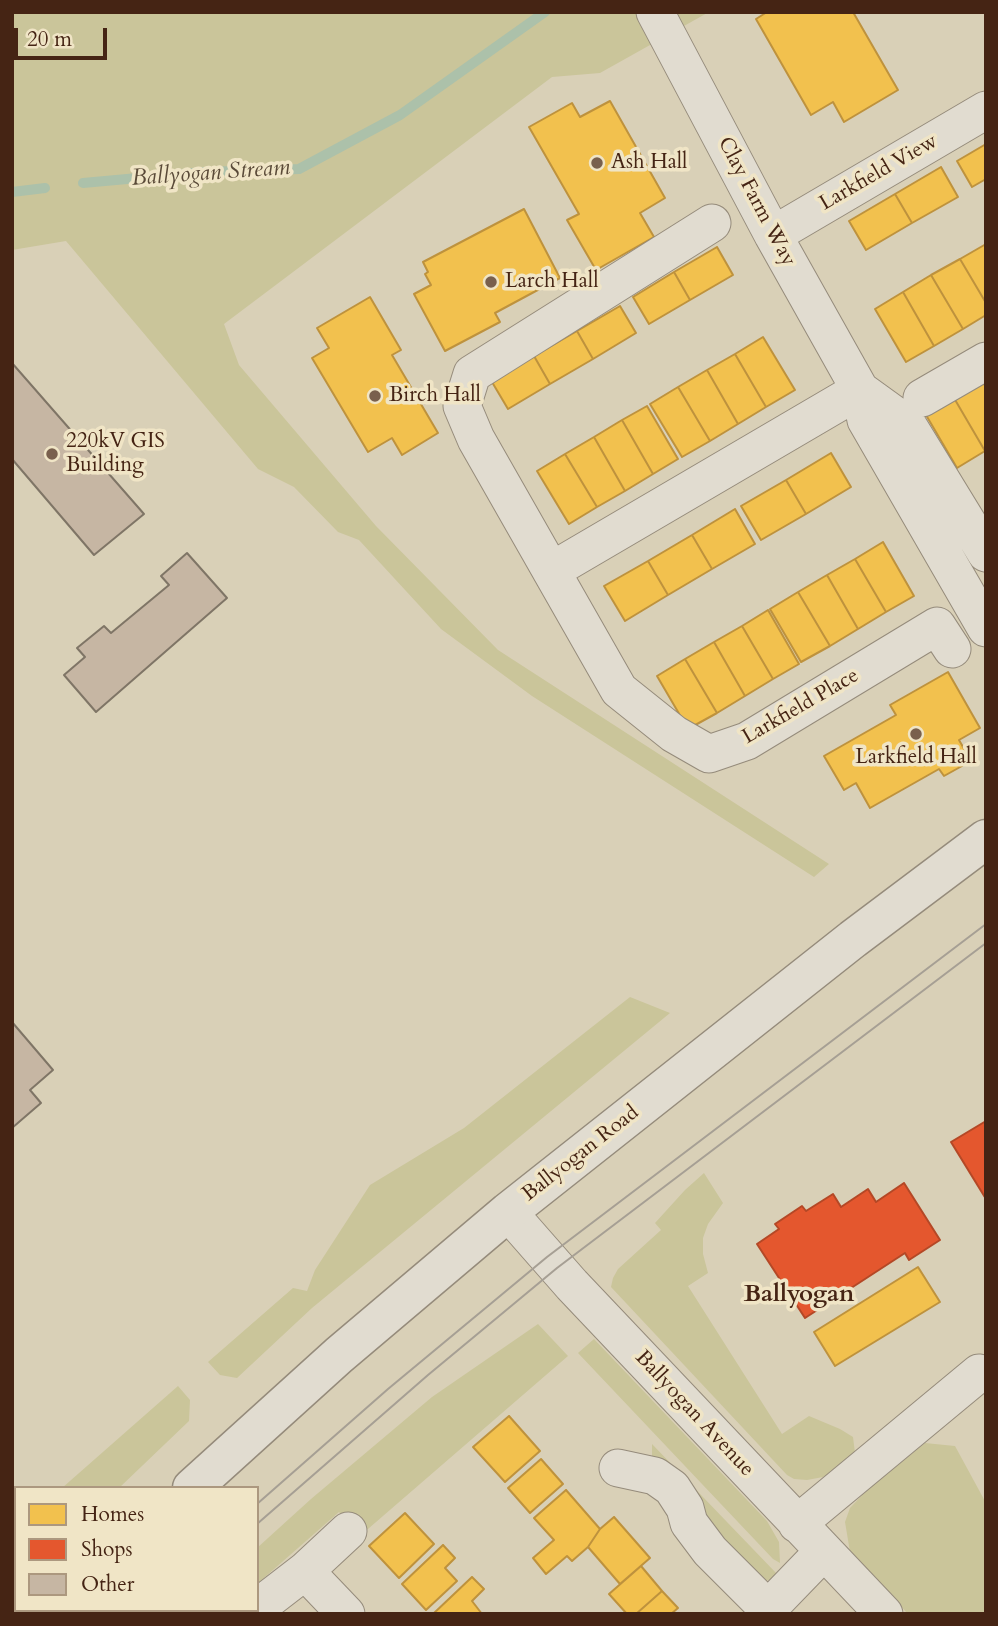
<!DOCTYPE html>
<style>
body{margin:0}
#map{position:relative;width:998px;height:1626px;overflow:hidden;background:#d9d0b7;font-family:Cardo,serif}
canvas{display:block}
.frame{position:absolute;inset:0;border:14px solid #452414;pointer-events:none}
.legend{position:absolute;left:14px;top:1486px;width:245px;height:126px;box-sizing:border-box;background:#f0e5c6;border:2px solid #ac987f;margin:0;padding:9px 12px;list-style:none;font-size:21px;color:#452414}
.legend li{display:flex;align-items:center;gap:14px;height:35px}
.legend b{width:35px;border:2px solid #ac987f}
.scale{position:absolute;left:14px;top:28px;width:93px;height:32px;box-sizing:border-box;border:4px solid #452414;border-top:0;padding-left:9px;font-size:21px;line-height:24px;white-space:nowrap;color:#452414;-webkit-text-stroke:5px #f0e5c6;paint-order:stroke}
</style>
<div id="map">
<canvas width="998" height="1626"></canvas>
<div class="frame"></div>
<ul class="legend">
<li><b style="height:19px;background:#f2c14e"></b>Homes</li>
<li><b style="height:19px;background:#e4572e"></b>Shops</li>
<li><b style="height:19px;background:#c6b6a3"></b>Other</li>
</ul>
<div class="scale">20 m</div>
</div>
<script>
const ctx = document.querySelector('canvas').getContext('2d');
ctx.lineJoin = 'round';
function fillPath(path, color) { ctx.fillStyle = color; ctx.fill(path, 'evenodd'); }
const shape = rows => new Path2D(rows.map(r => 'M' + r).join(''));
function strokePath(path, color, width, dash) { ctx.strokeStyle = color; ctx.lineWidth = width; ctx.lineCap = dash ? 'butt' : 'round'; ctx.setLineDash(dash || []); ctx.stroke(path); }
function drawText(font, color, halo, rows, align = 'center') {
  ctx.font = font + ' Cardo,serif'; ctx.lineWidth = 7; ctx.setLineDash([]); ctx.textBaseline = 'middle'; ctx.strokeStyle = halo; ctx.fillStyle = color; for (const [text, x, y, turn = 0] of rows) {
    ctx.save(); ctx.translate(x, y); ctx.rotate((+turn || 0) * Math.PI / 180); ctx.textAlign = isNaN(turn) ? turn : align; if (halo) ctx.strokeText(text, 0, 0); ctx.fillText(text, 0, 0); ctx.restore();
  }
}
const green = shape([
 [12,12,709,12,600,73,552,77,224,324,239,365,376,526,498,650,829,864,814,877,532,696,441,629,359,540,338,532,294,487,258,469,66,241,12,250],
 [630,997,670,1013,312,1308,237,1378,220,1375,208,1362,293,1288,307,1291,315,1270,370,1185,464,1128],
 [704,1173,723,1203,708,1224,703,1238,703,1254,708,1273,688,1286,782,1434,809,1416,840,1429,853,1437,855,1453,834,1471,823,1477,807,1480,794,1479,787,1475,611,1287,613,1278,618,1269,661,1230,655,1223,685,1190],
 [538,1324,568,1356,361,1535,339,1512,257,1584,257,1548,311,1499,432,1397],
 [594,1339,767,1521,779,1542,780,1563,773,1559,578,1353],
 [178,1386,190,1400,189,1421,119,1488,62,1488],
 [925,1443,955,1446,986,1503,986,1614,908,1614,850,1552,845,1522,850,1508,865,1492],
 [652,1444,777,1574,771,1580,758,1581,652,1457]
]);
const homes = shape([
 [767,12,853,12,898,90,844,122,833,102,811,115,756,19,767,12],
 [610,101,665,198,640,213,654,237,596,270,567,220,579,214,529,127,572,103,580,117,610,101],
 [986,144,986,179,972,187,957,161,986,144],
 [941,167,958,197,912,223,895,194,941,167],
 [895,194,912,223,866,250,849,221,895,194],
 [524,209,560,278,495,313,500,322,445,351,414,294,431,285,425,274,428,272,423,262,524,209],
 [986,244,986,303,960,259,986,244],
 [717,247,733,275,690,300,674,272,717,247],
 [960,259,986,303,986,315,963,329,931,275,960,259],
 [674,272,690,300,649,324,633,297,674,272],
 [931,275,963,329,934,346,903,292,931,275],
 [903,292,934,346,906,362,875,309,903,292],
 [370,297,401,350,392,355,438,433,402,455,392,438,368,452,312,358,329,348,317,328,370,297],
 [620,306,636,333,593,359,577,331,620,306],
 [577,331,593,359,550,384,534,356,577,331],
 [763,337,795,390,766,407,735,354,763,337],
 [735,354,766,407,738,424,707,370,735,354],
 [534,356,550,384,508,409,492,382,534,356],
 [707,370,738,424,710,441,678,387,707,370],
 [982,381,986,387,985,451,954,398,982,381],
 [678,387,710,441,682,457,650,404,678,387],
 [954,398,985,451,957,468,926,415,954,398],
 [647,406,678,459,653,474,622,420,647,406],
 [622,420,653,474,625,491,594,437,622,420],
 [594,437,625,491,597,507,565,454,594,437],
 [831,453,851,487,806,514,786,480,831,453],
 [565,454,597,507,569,524,537,471,565,454],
 [786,480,806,514,761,540,741,506,786,480],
 [735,509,755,544,712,569,692,535,735,509],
 [692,535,712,569,668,595,648,561,692,535],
 [883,542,914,596,886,612,855,559,883,542],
 [855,559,886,612,858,629,827,575,855,559],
 [648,561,668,595,625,621,604,586,648,561],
 [827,575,858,629,830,646,798,592,827,575],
 [798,592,830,646,801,662,770,609,798,592],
 [768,610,799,664,773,679,742,626,768,610],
 [742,626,773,679,745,696,714,642,742,626],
 [714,642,745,696,717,713,685,659,714,642],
 [685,659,717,713,688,729,657,676,685,659],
 [948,672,980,728,959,740,971,761,944,776,939,769,870,808,856,783,844,790,824,756,896,715,890,705,948,672],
 [918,1267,940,1302,835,1366,814,1332,918,1267],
 [509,1416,540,1451,505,1482,473,1447,509,1416],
 [541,1459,563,1484,530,1513,508,1488,541,1459],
 [566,1490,600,1529,588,1547,572,1561,567,1556,546,1574,533,1558,554,1540,534,1518,566,1490],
 [405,1513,434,1544,399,1578,369,1546,405,1513],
 [614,1517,650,1558,620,1584,588,1547,600,1529,614,1517],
 [443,1545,455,1558,445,1568,457,1581,426,1610,402,1584,443,1545],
 [641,1566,662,1591,636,1614,627,1614,609,1594,641,1566],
 [472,1577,484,1589,472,1601,482,1614,433,1614,472,1577],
 [662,1591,678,1608,671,1614,636,1614,662,1591]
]);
const shops = shape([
 [986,1121,986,1199,951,1142,986,1121],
 [904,1183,940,1240,909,1260,905,1253,805,1318,757,1244,779,1229,775,1224,802,1206,806,1211,833,1194,841,1207,868,1189,876,1202,904,1183]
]);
const stream = shape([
 [83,183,204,172,299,169,400,115,545,12],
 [12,192,45,188]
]);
const building = shape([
 [12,363,144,514,94,555,12,459,12,363],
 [187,553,227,598,96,712,64,675,85,657,77,648,104,626,111,633,169,585,161,576,187,553],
 [12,1022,53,1070,30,1090,41,1103,12,1128,12,1022]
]);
const minor = shape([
 [655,12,773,235,860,390,866,420,986,628],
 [712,223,472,374,462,406,476,439,619,690,674,734,709,754,747,741,937,626,952,649],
 [773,235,986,110],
 [860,390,907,424,986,553],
 [922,398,986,361],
 [551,571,860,390],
 [508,1212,572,1285,884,1614],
 [618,1468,655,1476,672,1488,685,1508,689,1523,710,1551,768,1609],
 [797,1524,979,1373],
 [305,1571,346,1614],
 [257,1608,305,1571,348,1531],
 [763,1614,823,1552]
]);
const tertiary = shape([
 [192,1488,339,1355,508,1212,853,939,986,839],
 [59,1614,63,1610]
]);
const tram = shape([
 [257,1504,388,1389,547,1257,986,924],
 [257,1524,428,1375,557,1268,986,943],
 [138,1614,142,1610],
 [160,1614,163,1610]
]);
const markers = [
 [597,163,7,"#79604d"],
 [491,282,7,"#79604d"],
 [375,396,7,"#79604d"],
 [52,454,7,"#79604d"],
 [916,734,7,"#79604d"]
];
const poiNames = [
 ["Ash Hall",611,163],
 ["Larch Hall",505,282],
 ["Birch Hall",389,396],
 ["220kV GIS",66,442],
 ["Building",66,466],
 ["Larkfield Hall",916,758,"center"]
];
const streetNames = [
 ["Larkfield View",879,173,-30],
 ["Clay Farm Way",756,202,62],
 ["Larkfield Place",801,707,-30],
 ["Ballyogan Road",581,1154,-38],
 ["Ballyogan Avenue",694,1414,47]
];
const waterNames = [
 ["Ballyogan Stream",211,174,-4]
];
const quarterNames = [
 ["Ballyogan",799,1295]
];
fillPath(green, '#cac59a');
fillPath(homes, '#f2c14e');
strokePath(homes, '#be923d', 2);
fillPath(shops, '#e4572e');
strokePath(shops, '#b44826', 2);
strokePath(stream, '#acc1aa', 10);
fillPath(building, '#c6b6a3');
strokePath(building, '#7f7566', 2);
strokePath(minor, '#958b7b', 39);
strokePath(tertiary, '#958b7b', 41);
strokePath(minor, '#e1dcd0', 37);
strokePath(tertiary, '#e1dcd0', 38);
strokePath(tram, '#a69f94', 2);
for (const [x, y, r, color] of markers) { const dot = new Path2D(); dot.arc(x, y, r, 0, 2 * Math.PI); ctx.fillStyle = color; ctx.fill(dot); strokePath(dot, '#f0e5c6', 2.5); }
drawText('21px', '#452414', '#f0e5c6', poiNames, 'left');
drawText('21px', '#452414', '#f0e5c6', streetNames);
drawText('italic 23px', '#5a4a38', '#f0e5c6', waterNames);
drawText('bold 24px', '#452414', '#f0e5c6', quarterNames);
</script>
